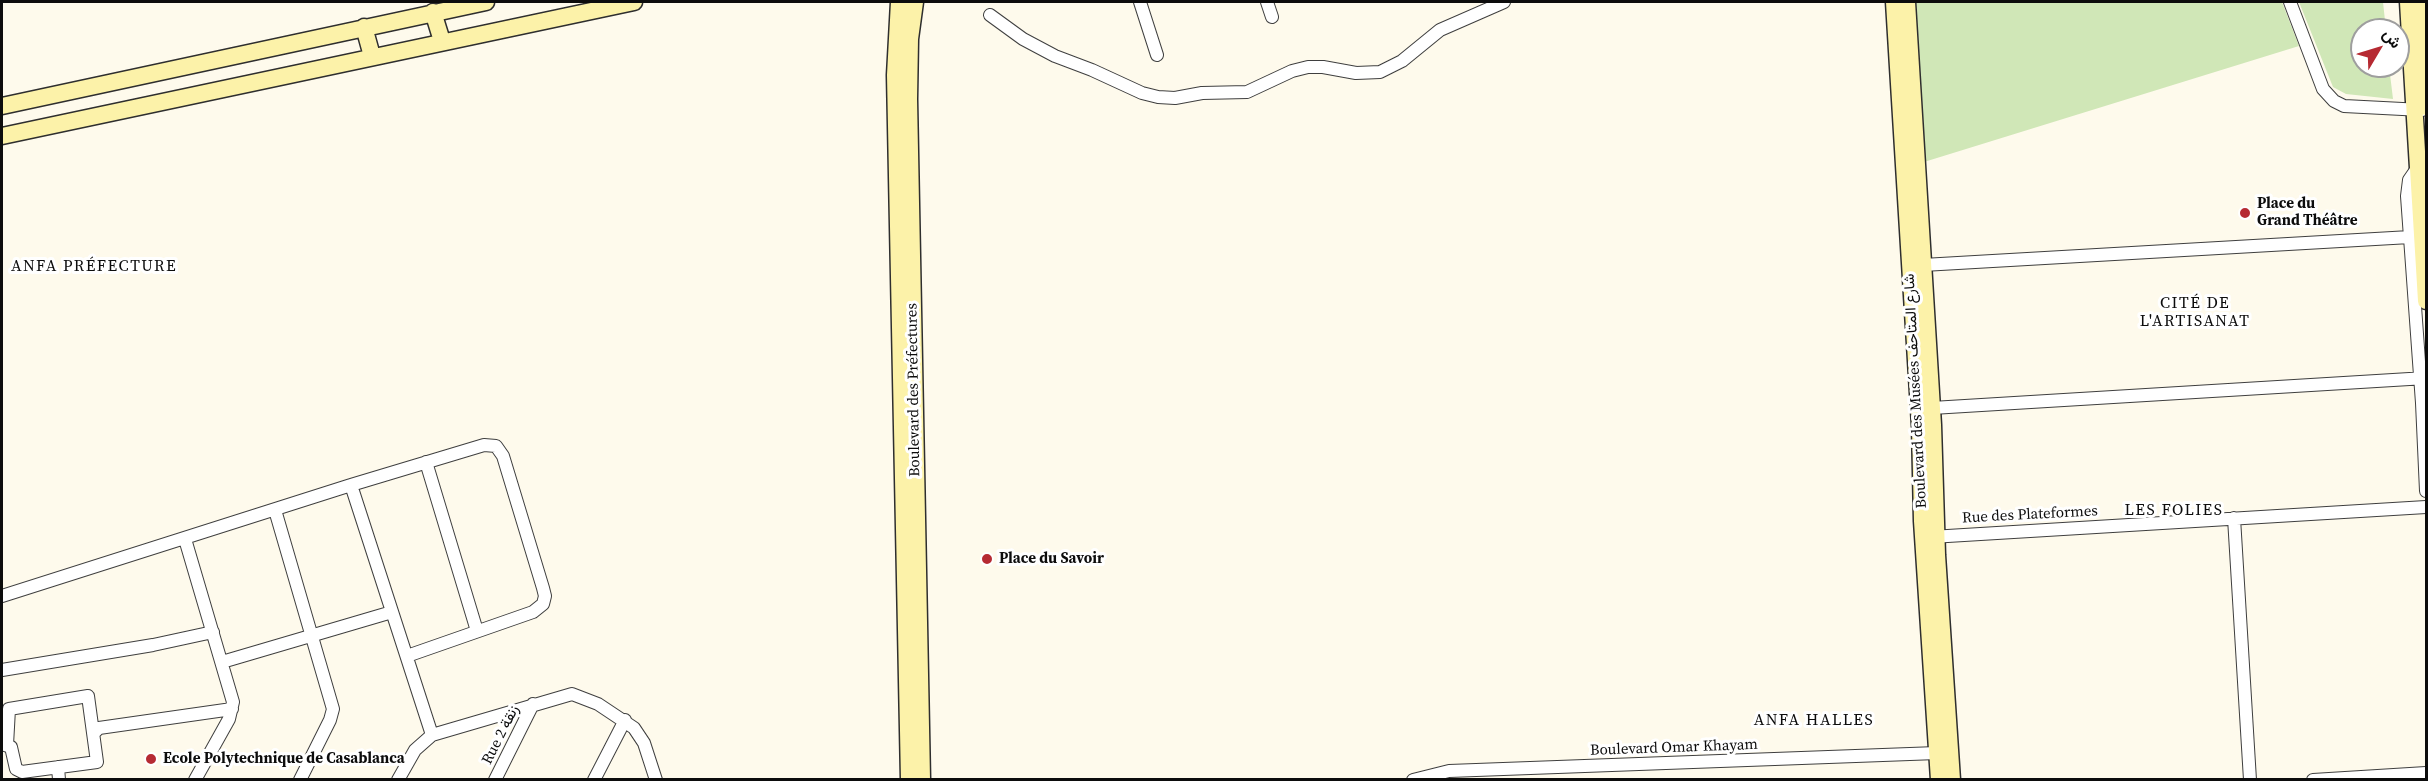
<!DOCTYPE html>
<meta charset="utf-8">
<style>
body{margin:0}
#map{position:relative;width:2428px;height:781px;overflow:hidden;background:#fefaec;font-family:"Source Serif 4",Vazirmatn,serif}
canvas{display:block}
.frame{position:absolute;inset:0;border:3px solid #0c0c0c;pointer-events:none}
.north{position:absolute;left:2350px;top:18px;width:60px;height:60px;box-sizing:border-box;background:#fff;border:2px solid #9e9e9e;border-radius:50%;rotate:52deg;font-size:16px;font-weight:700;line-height:24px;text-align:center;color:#0c0c0c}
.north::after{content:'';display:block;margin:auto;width:21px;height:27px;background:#b62a32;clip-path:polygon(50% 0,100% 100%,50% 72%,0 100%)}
</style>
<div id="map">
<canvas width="2428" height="781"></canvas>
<div class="frame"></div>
<div class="north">ش</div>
</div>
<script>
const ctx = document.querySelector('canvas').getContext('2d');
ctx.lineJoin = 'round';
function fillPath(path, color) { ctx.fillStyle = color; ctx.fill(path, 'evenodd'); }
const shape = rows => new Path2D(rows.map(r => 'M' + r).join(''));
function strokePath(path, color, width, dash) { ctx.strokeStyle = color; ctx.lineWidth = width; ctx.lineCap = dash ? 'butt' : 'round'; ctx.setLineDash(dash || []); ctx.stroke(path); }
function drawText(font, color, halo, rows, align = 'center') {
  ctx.font = font + ' "Source Serif 4",Vazirmatn,serif'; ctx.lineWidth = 6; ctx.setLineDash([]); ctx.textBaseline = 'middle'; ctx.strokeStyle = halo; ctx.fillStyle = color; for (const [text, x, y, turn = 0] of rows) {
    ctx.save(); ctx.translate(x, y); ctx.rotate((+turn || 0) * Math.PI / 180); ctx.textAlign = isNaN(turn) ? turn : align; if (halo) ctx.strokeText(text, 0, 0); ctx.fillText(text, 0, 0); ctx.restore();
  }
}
const green = shape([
 [1915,2,2282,2,2299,46,1924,162],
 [2299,2,2383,2,2386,30,2362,30,2362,66,2389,66,2393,99,2346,94,2333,87]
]);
const street = shape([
 [1140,2,1157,55],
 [1267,2,1272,17],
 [2290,2,2323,89,2334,101,2344,106,2422,110],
 [990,15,1023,39,1055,56,1092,70,1142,93,1158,97,1175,98,1202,93,1247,92,1292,71,1308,67,1323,67,1356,73,1380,72,1402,61,1440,30,1504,2],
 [2418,167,2409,180,2407,196,2422,403,2426,491],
 [1923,265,2410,237],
 [1932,408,2426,378],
 [426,462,477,631],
 [351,485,432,735],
 [275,510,333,709,330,720,300,780],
 [2234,518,2250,780],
 [1931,537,2426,507],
 [185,539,233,702,229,719,195,780],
 [2,596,351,485,484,445,496,446,503,456,543,588,545,596,543,604,533,612,407,656],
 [222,662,392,612],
 [2,670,153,645,213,632],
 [94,733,99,728,232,709],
 [2,744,11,747,16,769,22,772,97,762,88,696,9,709,7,745],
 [58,767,59,780],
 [398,780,415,750,432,735,572,694,598,704,634,728,644,743,656,780],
 [495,780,533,704],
 [594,780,625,720],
 [1413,780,1449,771,1937,753],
 [2313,780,2426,773]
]);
const secondary = shape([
 [899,2,895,75,909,780],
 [915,2,910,39,909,99,922,780],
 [1894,2,1920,426,1922,521,1939,780],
 [1907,2,1933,425,1937,555,1952,780],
 [2408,2,2426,301],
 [2420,2,2426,107],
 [433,12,442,41],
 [364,27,372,56],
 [2,106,486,2],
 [2,136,634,2]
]);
const markers = [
 [2245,213,6,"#b62a32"],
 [987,559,6,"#b62a32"],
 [151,759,6,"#b62a32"]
];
const poiNames = [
 ["Place du",2257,204],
 ["Grand Théâtre",2257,221],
 ["Place du Savoir",999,559],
 ["Ecole Polytechnique de Casablanca",163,759]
];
const streetNames = [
 ["Boulevard des Préfectures",914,390,-91],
 ["Boulevard des Musées شارع المتاحف",1916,391,-93],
 ["Rue des Plateformes",2030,515,-3],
 ["Rue 2 زنقة",501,735,-63],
 ["Boulevard Omar Khayam",1674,748,-2]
];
const neighbourhoodNames = [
 ["ANFA PRÉFECTURE",94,267],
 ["CITÉ DE",2195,304],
 ["L'ARTISANAT",2195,322],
 ["LES FOLIES",2174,511],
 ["ANFA HALLES",1814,721]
];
fillPath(green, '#d0e7b7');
strokePath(street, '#3f3f3f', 14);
strokePath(secondary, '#2e2e2e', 19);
strokePath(street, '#fff', 12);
strokePath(secondary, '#fcf2a9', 16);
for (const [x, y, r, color] of markers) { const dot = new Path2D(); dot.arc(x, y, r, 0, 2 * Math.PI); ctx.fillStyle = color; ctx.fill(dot); strokePath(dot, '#fff', 2); }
drawText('bold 15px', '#0c0c0c', '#fff', poiNames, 'left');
drawText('15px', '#0c0c0c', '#fff', streetNames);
ctx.letterSpacing = '1.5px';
drawText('16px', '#0c0c0c', '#fff', neighbourhoodNames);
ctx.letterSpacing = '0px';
</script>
